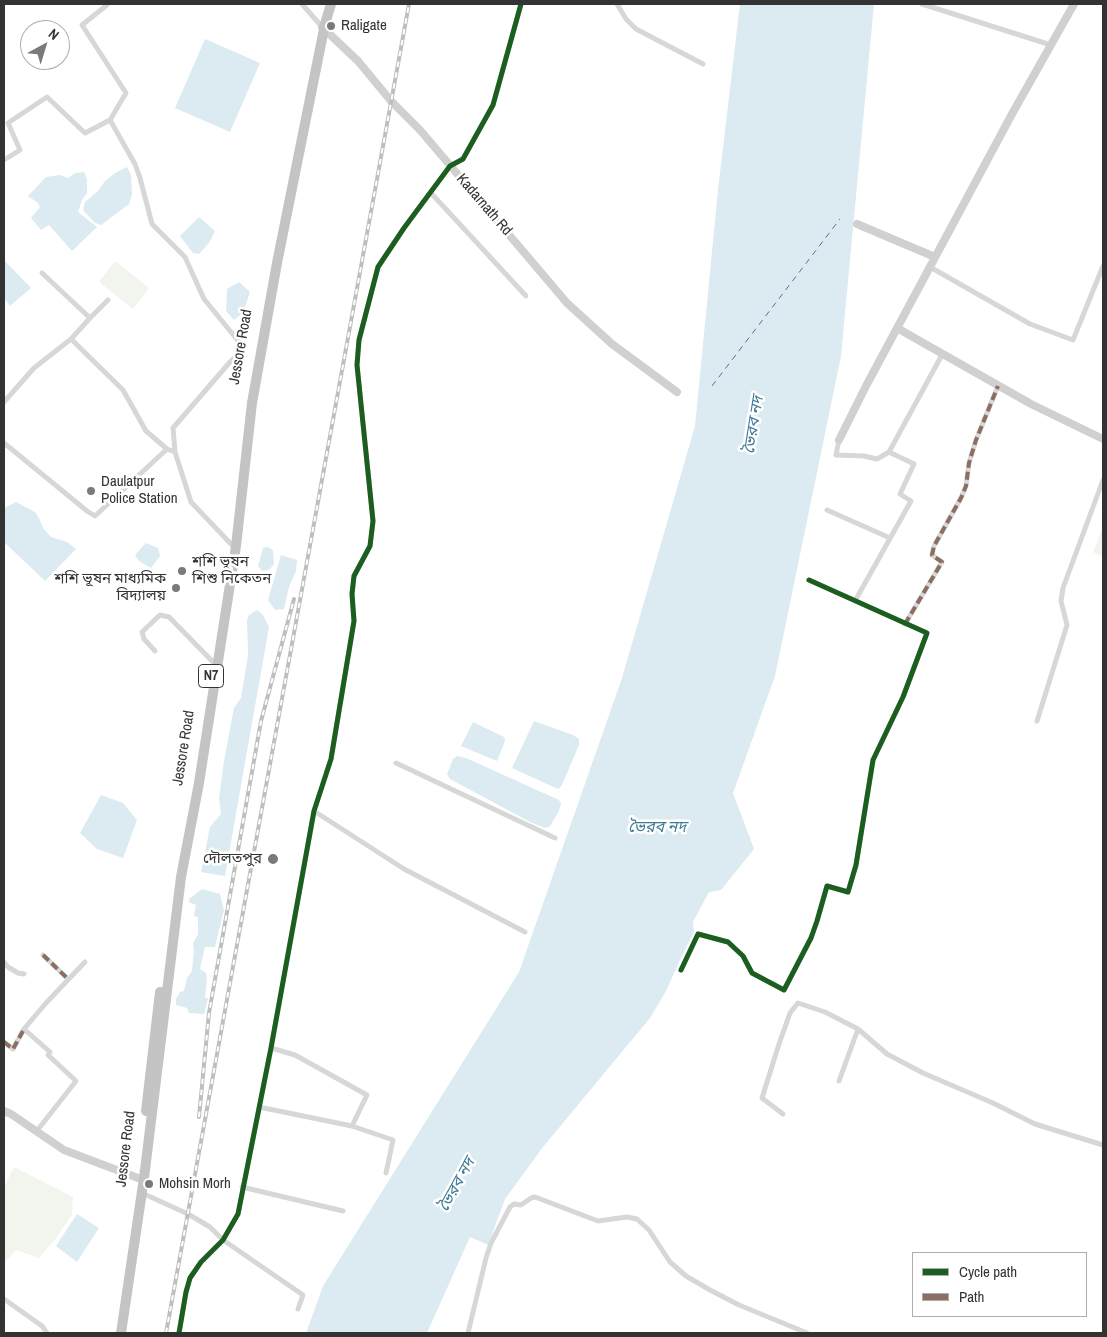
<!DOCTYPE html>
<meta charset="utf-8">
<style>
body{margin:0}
#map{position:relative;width:1107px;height:1337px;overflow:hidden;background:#fff;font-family:"Archivo Narrow",sans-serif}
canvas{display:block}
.frame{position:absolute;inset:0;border:5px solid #333;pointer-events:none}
.legend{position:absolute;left:912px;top:1252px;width:175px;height:65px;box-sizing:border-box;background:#fff;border:1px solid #adadad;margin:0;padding:6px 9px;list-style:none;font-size:15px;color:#333}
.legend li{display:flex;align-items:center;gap:10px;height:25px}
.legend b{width:25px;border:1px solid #adadad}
.north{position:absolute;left:20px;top:20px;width:50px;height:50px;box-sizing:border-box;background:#fff;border:1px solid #adadad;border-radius:50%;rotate:39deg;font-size:14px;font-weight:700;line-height:20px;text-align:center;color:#333}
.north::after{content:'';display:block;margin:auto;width:18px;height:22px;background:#7a7a7a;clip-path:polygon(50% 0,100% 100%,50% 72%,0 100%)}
</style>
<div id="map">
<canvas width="1107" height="1337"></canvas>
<div class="frame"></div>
<ul class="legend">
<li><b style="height:6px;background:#1b5e20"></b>Cycle path</li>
<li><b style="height:6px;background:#8d6e63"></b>Path</li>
</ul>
<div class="north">N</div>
</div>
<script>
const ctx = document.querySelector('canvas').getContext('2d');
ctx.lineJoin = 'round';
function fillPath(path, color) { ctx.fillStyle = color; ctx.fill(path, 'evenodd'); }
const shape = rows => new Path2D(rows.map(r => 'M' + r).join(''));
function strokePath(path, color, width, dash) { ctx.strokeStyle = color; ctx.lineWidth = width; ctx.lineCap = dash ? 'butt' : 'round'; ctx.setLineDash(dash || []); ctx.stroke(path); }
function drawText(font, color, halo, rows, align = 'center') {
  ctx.font = font + ' "Archivo Narrow","Noto Sans Bengali",sans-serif'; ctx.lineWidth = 5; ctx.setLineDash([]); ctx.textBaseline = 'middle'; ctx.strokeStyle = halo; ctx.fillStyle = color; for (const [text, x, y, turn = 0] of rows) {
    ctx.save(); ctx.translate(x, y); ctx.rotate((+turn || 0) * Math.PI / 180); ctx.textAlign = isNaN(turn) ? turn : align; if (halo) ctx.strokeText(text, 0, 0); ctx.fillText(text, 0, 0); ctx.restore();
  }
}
const green = shape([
 [115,261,149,288,133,309,99,282],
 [1103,527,1103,557,1093,552],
 [14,1167,73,1197,72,1214,54,1241,39,1258,16,1250,4,1263,4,1187]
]);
const water = shape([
 [740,4,874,4,841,356,775,676,733,793,754,849,721,890,709,892,693,922,694,932,680,960,666,991,650,1018,543,1147,505,1199,488,1245,470,1237,427,1333,306,1333,323,1286,519,972,622,678,695,426,718,190],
 [205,39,260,63,230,132,175,108],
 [127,167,131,175,132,195,129,204,101,225,95,223,83,210,85,202,98,191,105,181,115,173],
 [84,172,87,179,87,193,82,200,78,212,97,227,72,251,49,225,41,230,31,218,40,207,38,203,28,196,46,177,60,175,68,178,75,173],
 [199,217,215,231,209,243,199,254,193,253,180,236],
 [4,260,31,288,10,306,4,298],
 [239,282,250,292,243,313,234,320,226,311,227,289],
 [16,502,35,512,40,520,43,528,51,537,67,542,76,549,45,581,4,542,4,508],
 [146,543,158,548,160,556,151,568,139,561,135,555],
 [268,547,273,550,274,564,269,570,262,571,258,566,263,548],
 [281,555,297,560,296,571,289,587,284,609,275,610,268,600],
 [257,610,263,615,269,627,225,876,201,872,210,827,221,814,219,798,224,761,234,708,241,698,248,655,247,620,249,615],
 [534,721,573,735,579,739,579,745,562,785,558,789,512,768],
 [473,722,504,737,505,741,497,761,461,746],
 [457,756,466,758,559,800,561,804,559,811,550,826,545,828,530,822,450,779,447,774,453,759],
 [101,795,123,803,137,820,123,858,97,849,80,833],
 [202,889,220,894,224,910,215,947,205,947,200,969,206,973,207,978,205,997,208,999,204,1014,189,1013,187,1008,176,1005,176,999,180,992,184,991,187,978,192,971,194,950,193,943,198,934,198,917,194,916,196,905,189,902,189,899],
 [77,1214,99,1228,77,1262,56,1246]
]);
const ferry = shape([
 [712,386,840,219]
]);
const street = shape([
 [106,4,107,5,82,25,126,93,110,120,135,164,140,178,152,224,185,257,204,299,244,348,230,362,173,428,175,452,191,502,231,544],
 [302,4,322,27],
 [617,4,626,19,636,29,703,64],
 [922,4,1051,45],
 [4,160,20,150,8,123,47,97,85,133,110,120],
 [431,193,526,296],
 [930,267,1030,324,1073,340,1103,266],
 [42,273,90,318,71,339,123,390,146,431,167,449,175,452],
 [90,318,108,300],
 [4,402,34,368,71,339],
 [839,440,836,455,864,456,877,459,889,452],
 [4,443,87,511,95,516,167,449],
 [827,510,890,538],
 [855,601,911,501,900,494,914,464,889,452,943,353],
 [905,624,942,562,932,555,934,546,961,498,966,486,969,463,976,440,998,386],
 [155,651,144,639,142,632,160,615,169,617,213,662],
 [1037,721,1067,625,1061,601,1063,588,1103,480],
 [396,763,555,838],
 [314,811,404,869,525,932],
 [43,955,68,979],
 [4,962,8,967,18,973,24,974],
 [681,970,698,934,728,942,743,956,752,973,784,990,811,938,817,921,827,886,848,892,856,865,873,760,903,697,927,633,809,580],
 [4,1042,13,1049,24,1029],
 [271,1048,295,1055,367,1095,352,1126],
 [839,1081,858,1029],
 [259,1107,352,1126,393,1140,386,1173],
 [783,1114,762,1098,779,1044,790,1013,798,1003,825,1012,858,1029,887,1054,923,1073,993,1103,1035,1124,1103,1145],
 [36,1132,76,1081,48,1055,50,1052,24,1029,46,1003,85,962],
 [242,1187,343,1211],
 [142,1193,188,1214,210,1227,223,1240,303,1295,298,1309],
 [4,1299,42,1326,47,1333],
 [179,1333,186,1292,190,1278,201,1262,223,1240,238,1214,271,1048,314,811,331,759,354,621,352,594,354,576,370,546,373,521,357,365,359,340,378,267,404,228,450,166,463,159,493,105,521,4],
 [468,1333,486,1258,491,1243,510,1207,514,1204,521,1205,531,1198,535,1197,598,1221,627,1217,637,1219,649,1230,670,1262,686,1276,710,1290,739,1305,807,1333]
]);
const secondary = shape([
 [322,27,358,61,391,101,420,130,567,303,612,344,677,392],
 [857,224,935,257],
 [897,328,1031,404,1103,439],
 [839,440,866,386,1012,114,1074,4],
 [4,1111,11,1114,64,1150,138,1178]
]);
const highway = shape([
 [146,1111,160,992],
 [121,1333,144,1178,181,877,199,783,236,546,252,403,277,263,325,24,331,4]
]);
const rail = shape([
 [199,1117,209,1013,261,721,294,599],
 [166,1333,409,4]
]);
const quiet = shape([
 [905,624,942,562,932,555,934,546,961,498,966,486,969,463,976,440,998,386],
 [43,955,68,979],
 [4,1042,13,1049,24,1029]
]);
const cycleway = shape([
 [681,970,698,934,728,942,743,956,752,973,784,990,811,938,817,921,827,886,848,892,856,865,873,760,903,697,927,633,809,580],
 [179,1333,186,1292,190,1278,201,1262,223,1240,238,1214,271,1048,314,811,331,759,354,621,352,594,354,576,370,546,373,521,357,365,359,340,378,267,404,228,450,166,463,159,493,105,521,4]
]);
const markers = [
 [331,26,5,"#7a7a7a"],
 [91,491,5,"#7a7a7a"],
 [182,571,5,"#7a7a7a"],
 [176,588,5,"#7a7a7a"],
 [273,859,6,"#7a7a7a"],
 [149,1184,5,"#7a7a7a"]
];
const shields = [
 [211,676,25]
];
const shieldNames = [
 ["N7",211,676]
];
const poiNames = [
 ["Raligate",341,26],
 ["Daulatpur",101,482],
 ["Police Station",101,499],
 ["শশি ভূষন",192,562],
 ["শিশু নিকেতন",192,579],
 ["শশি ভূষন মাধ্যমিক",166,579,"right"],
 ["বিদ্যালয়",166,596,"right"],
 ["দৌলতপুর",262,859,"right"],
 ["Mohsin Morh",159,1184]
];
const streetNames = [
 ["Kadarnath Rd",484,205,49],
 ["Jessore Road",241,347,-80],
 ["Jessore Road",184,748,-81],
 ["Jessore Road",126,1149,-83]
];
const waterNames = [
 ["ভৈরব নদ",754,425,-81],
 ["ভৈরব নদ",657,828],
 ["ভৈরব নদ",457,1185,-61]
];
fillPath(green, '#f1f5ed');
fillPath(water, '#dbebf1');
strokePath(ferry, '#407b95', 1, [6, 5]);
strokePath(street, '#d7d7d7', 5);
strokePath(secondary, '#d0d0d0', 8);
strokePath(highway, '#c4c4c4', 10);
strokePath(rail, '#bebebe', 4);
strokePath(rail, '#fff', 2, [5.5]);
strokePath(quiet, '#8d6e63', 4, [8, 4]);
strokePath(cycleway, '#1b5e20', 5);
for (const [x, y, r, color] of markers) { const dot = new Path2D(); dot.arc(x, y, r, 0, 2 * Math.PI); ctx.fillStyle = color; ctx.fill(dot); strokePath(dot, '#fff', 2); }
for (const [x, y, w] of shields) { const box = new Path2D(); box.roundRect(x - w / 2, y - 11.5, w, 23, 4); ctx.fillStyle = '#fff'; ctx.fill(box); strokePath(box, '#333', 1); }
drawText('bold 14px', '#333', null, shieldNames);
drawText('15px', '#333', '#fff', poiNames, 'left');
drawText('15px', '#333', '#fff', streetNames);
drawText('italic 16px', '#407b95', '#fff', waterNames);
</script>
